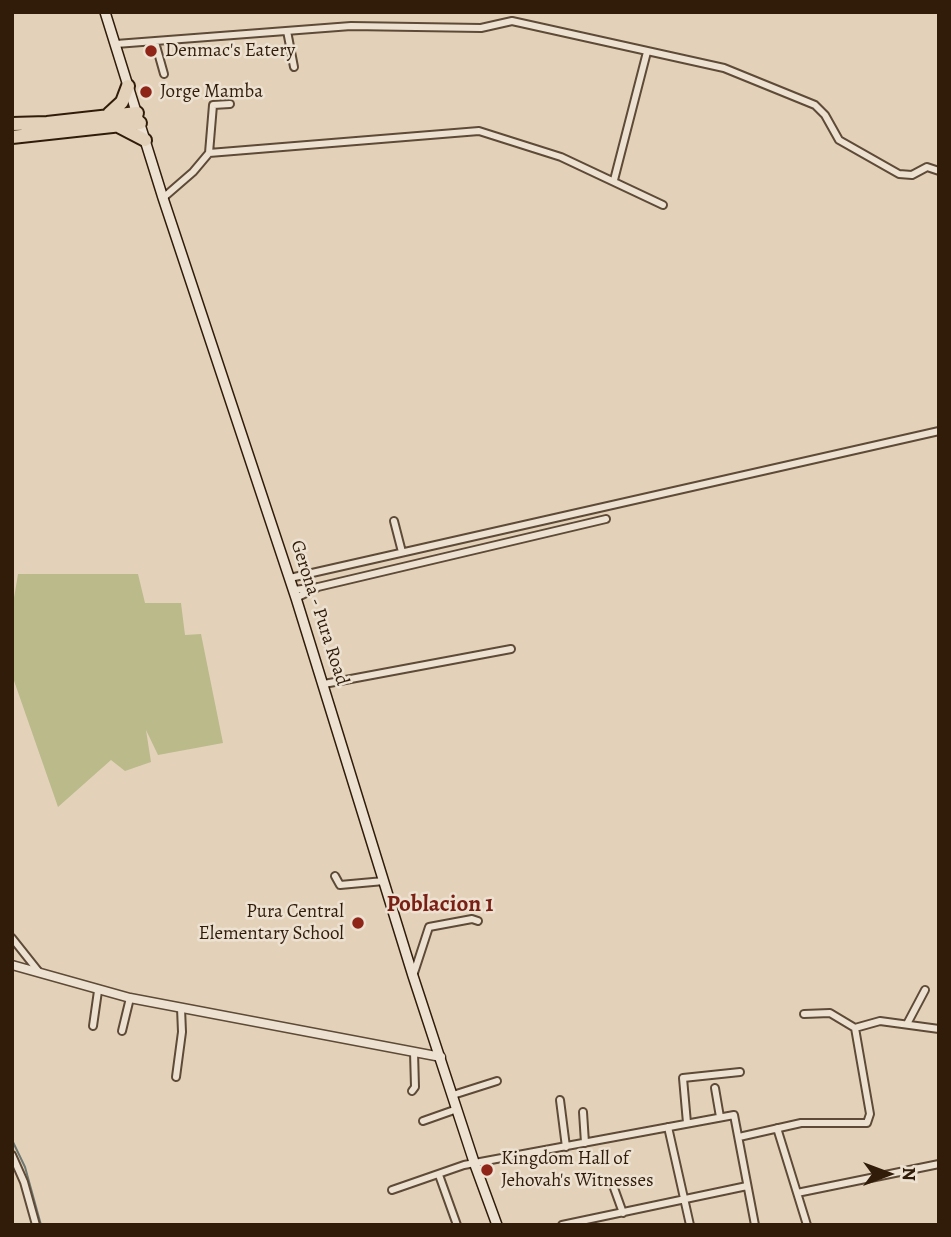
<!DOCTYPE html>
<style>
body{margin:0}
#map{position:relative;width:951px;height:1237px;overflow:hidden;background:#e3d2b9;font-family:Alegreya,serif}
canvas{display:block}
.frame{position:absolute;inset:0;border:14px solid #311c0a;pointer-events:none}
.north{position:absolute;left:853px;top:1139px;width:70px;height:70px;-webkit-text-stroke:5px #ede2d2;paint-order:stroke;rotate:90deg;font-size:19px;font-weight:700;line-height:28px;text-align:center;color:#311c0a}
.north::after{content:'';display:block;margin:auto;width:24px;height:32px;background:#311c0a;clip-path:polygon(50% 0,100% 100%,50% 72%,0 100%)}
</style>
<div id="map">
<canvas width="951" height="1237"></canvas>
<div class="frame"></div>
<div class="north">N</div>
</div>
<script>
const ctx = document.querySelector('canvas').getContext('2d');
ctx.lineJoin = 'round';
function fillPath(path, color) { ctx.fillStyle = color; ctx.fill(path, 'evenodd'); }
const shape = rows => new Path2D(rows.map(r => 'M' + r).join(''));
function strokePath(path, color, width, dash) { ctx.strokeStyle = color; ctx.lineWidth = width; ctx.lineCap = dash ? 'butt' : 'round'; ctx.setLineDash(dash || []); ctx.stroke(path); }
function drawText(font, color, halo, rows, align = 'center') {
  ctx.font = font + ' Alegreya,serif'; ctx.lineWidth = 5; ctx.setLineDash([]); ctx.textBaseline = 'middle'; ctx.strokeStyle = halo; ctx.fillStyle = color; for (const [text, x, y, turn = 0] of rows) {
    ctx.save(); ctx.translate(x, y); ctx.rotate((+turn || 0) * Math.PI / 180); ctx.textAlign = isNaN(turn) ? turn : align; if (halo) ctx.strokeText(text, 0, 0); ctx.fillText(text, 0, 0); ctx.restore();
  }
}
const green = shape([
 [18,574,138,574,145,603,181,603,185,635,201,634,223,743,158,755,146,730,151,762,125,771,111,760,58,807,12,675,12,610]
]);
const stream = shape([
 [12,1140,25,1167,41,1225]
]);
const minor = shape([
 [287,31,294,67],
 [155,42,164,74],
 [116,44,351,26,481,28,512,21,724,68,815,105,825,115,839,140,899,174,912,175,927,167,939,171],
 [209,153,213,105,230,104],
 [614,180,647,52],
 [163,198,193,172,209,153,479,131,561,157,663,205],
 [394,521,402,552],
 [290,578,939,431],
 [294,590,318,587],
 [296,598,318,587,606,519],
 [324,684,511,649],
 [335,876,340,885,384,881],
 [12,938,39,972],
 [413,976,429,927,472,919,478,921],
 [804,1014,830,1013,855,1028,880,1021,939,1029],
 [907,1024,925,990],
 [93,1026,98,991],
 [122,1031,130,998],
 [176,1077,182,1032,181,1008],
 [715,1088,720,1117],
 [412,1091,415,1087,414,1052],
 [453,1095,497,1081],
 [560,1100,566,1147],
 [583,1112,585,1143],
 [423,1121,457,1109],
 [687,1123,683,1078,740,1072],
 [668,1127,690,1225],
 [777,1128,807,1225],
 [739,1137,801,1123,867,1123,870,1114,855,1028],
 [12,1155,24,1182,36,1225],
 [439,1175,457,1225],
 [614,1188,623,1213],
 [392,1190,464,1165,734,1115,755,1225],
 [797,1193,939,1164],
 [562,1225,747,1186]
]);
const tertiary = shape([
 [12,965,130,998,441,1057]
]);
const secondary = shape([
 [105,12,163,198,296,598,413,976,475,1165,497,1225]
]);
const motorway = shape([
 [109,114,122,102,128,86],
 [12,124,47,123,137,113],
 [120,127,145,140],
 [12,137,140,123]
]);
const markers = [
 [151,51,7,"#8f2418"],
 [146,92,7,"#8f2418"],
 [358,923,7,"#8f2418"],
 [487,1170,7,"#8f2418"]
];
const poiNames = [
 ["Denmac's Eatery",165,51],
 ["Jorge Mamba",160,92],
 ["Pura Central",344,912,"right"],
 ["Elementary School",344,934,"right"],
 ["Kingdom Hall of",501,1159],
 ["Jehovah's Witnesses",501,1181]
];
const streetNames = [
 ["Gerona - Pura Road",319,613,72]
];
const quarterNames = [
 ["Poblacion 1",440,905]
];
fillPath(green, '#baba8b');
strokePath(stream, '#6f7872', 2);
strokePath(minor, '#5e4a36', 10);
strokePath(tertiary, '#5e4a36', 11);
strokePath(secondary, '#311c0a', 12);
strokePath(motorway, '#311c0a', 16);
strokePath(minor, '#ede2d2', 6);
strokePath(tertiary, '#ede2d2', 8);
strokePath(secondary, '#ede2d2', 9);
strokePath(motorway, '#e3d2b9', 12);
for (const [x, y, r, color] of markers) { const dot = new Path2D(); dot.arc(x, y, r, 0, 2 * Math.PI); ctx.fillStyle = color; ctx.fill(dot); strokePath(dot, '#ede2d2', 2.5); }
drawText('19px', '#311c0a', '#ede2d2', poiNames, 'left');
drawText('19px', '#311c0a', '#ede2d2', streetNames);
drawText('bold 23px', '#7a1f14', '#ede2d2', quarterNames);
</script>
